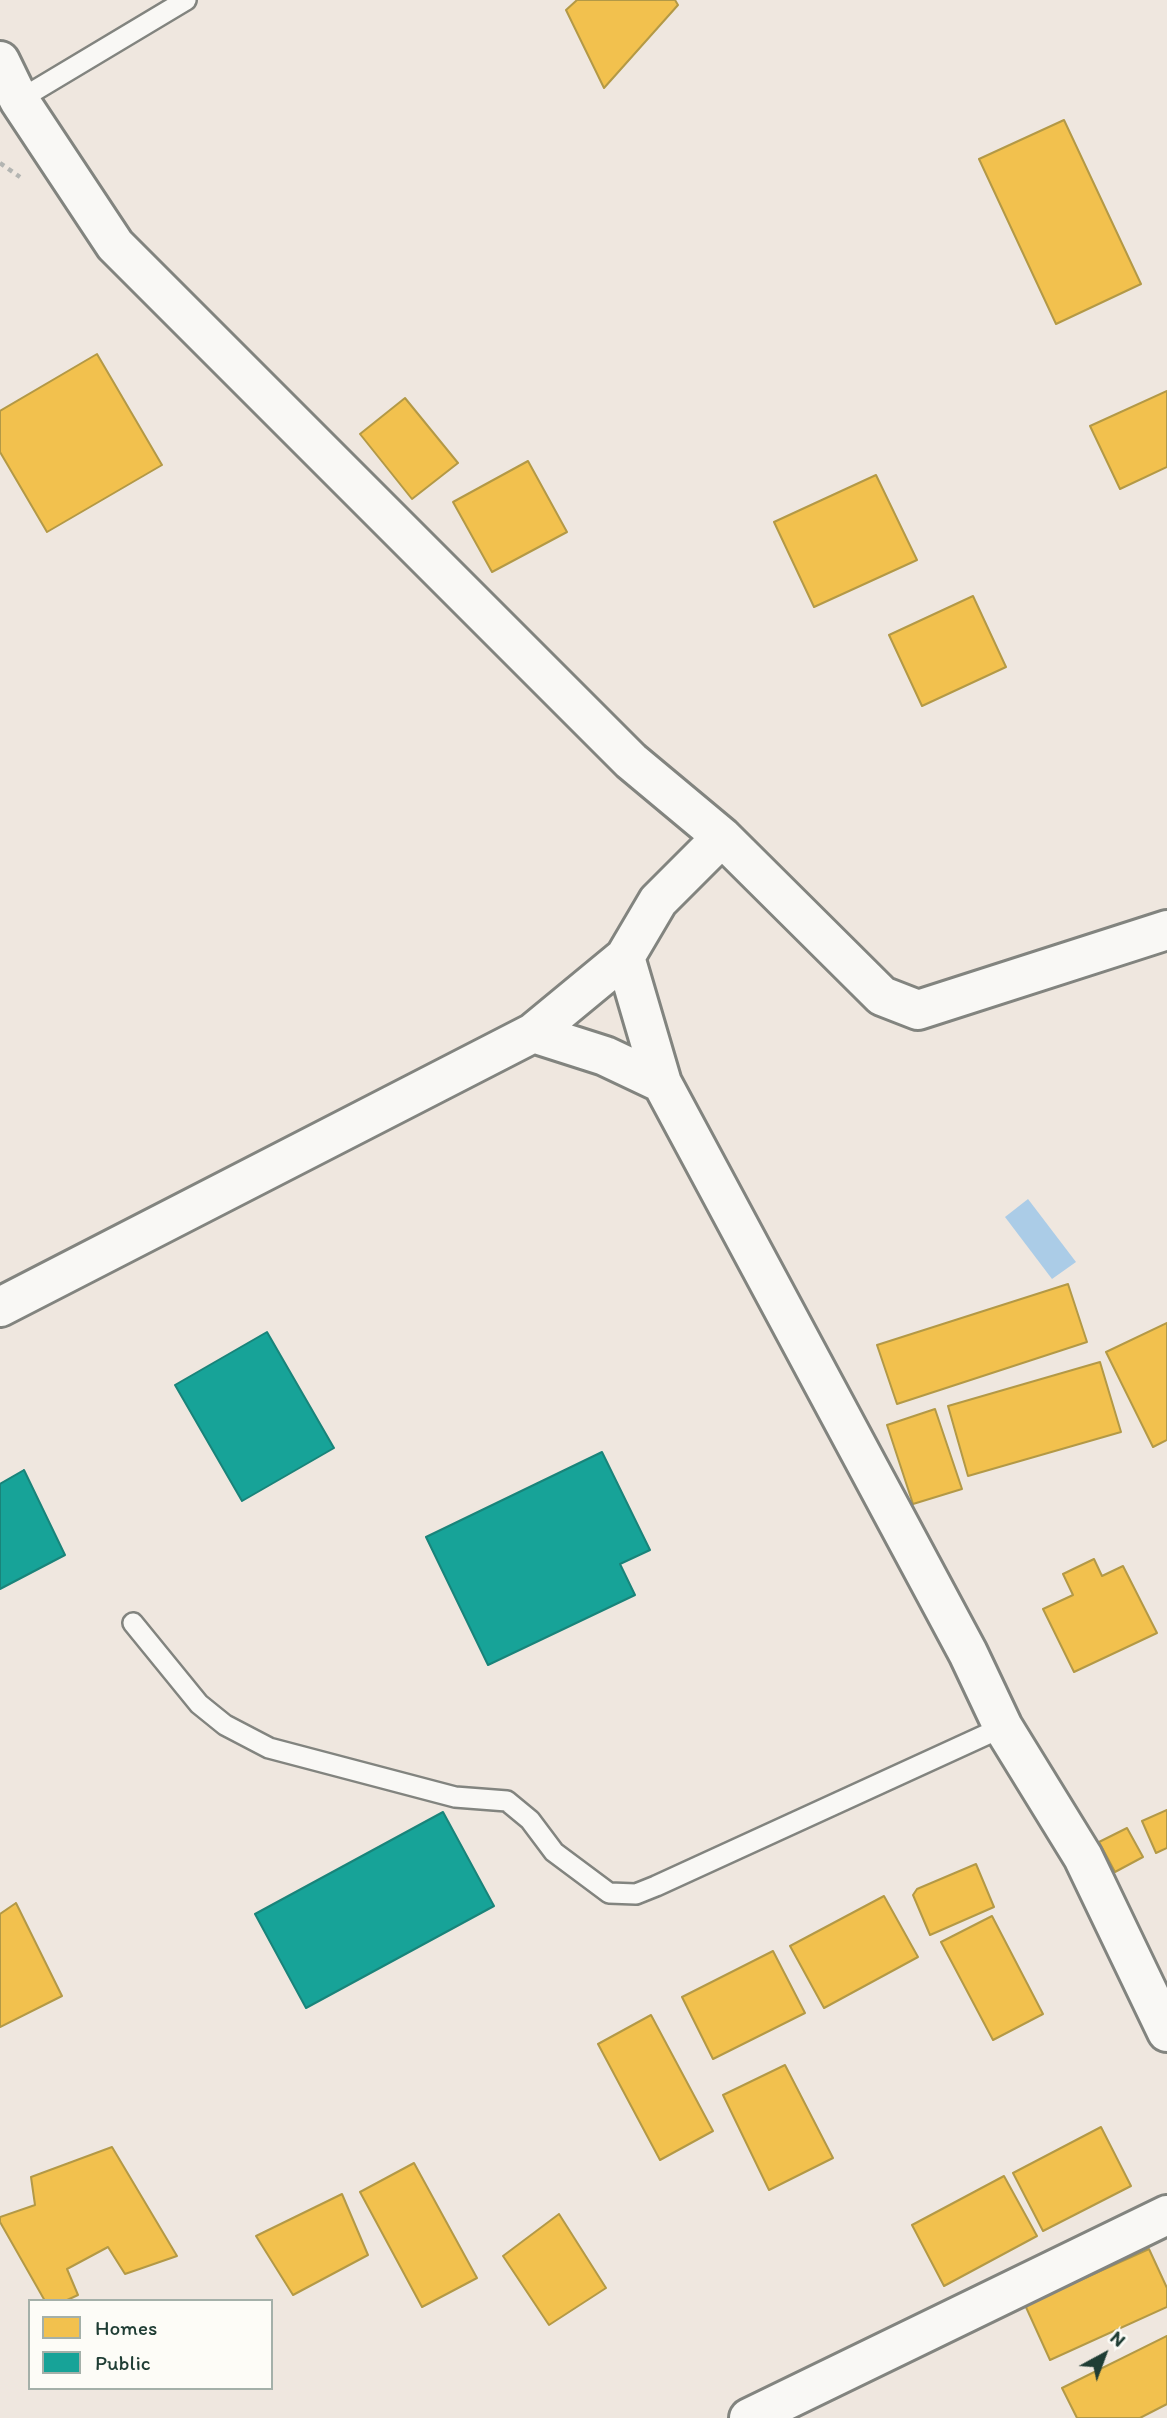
<!DOCTYPE html>
<style>
body{margin:0}
#map{position:relative;width:1167px;height:2418px;overflow:hidden;background:#efe7df;font-family:Itim,sans-serif}
canvas{display:block}
.legend{position:absolute;left:28px;top:2299px;width:245px;height:91px;box-sizing:border-box;background:#fdfcf7;border:2px solid #a4b0a9;margin:0;padding:9px 12px;list-style:none;font-size:21px;color:#1f3d34}
.legend li{display:flex;align-items:center;gap:14px;height:35px}
.legend b{width:35px;border:2px solid #a4b0a9}
.north{position:absolute;left:1069px;top:2320px;width:70px;height:70px;-webkit-text-stroke:5px #fdfcf7;paint-order:stroke;rotate:41deg;font-size:19px;font-weight:700;line-height:28px;text-align:center;color:#1f3d34}
.north::after{content:'';display:block;margin:auto;width:24px;height:32px;background:#1f3d34;clip-path:polygon(50% 0,100% 100%,50% 72%,0 100%)}
</style>
<div id="map">
<canvas width="1167" height="2418"></canvas>
<ul class="legend">
<li><b style="height:19px;background:#f2c14e"></b>Homes</li>
<li><b style="height:19px;background:#17a398"></b>Public</li>
</ul>
<div class="north">N</div>
</div>
<script>
const ctx = document.querySelector('canvas').getContext('2d');
ctx.lineJoin = 'round';
function fillPath(path, color) { ctx.fillStyle = color; ctx.fill(path, 'evenodd'); }
const shape = rows => new Path2D(rows.map(r => 'M' + r).join(''));
function strokePath(path, color, width, dash) { ctx.strokeStyle = color; ctx.lineWidth = width; ctx.lineCap = dash ? 'butt' : 'round'; ctx.setLineDash(dash || []); ctx.stroke(path); }
const water = shape([
 [1028,1199,1076,1262,1052,1279,1005,1217]
]);
const homes = shape([
 [577,0,675,0,678,5,604,88,566,10,577,0],
 [1064,120,1141,284,1056,324,979,159,1064,120],
 [97,354,162,465,47,532,0,452,0,411,97,354],
 [1167,391,1167,467,1120,489,1090,426,1167,391],
 [405,398,458,463,412,499,360,434,405,398],
 [528,461,567,532,492,572,453,502,528,461],
 [876,475,917,560,814,607,774,522,876,475],
 [973,596,1006,667,922,706,889,635,973,596],
 [1068,1284,1087,1342,897,1404,877,1345,1068,1284],
 [1167,1323,1167,1440,1153,1447,1106,1352,1167,1323],
 [1100,1362,1121,1432,968,1476,948,1406,1100,1362],
 [935,1409,962,1489,913,1504,887,1425,935,1409],
 [1094,1559,1102,1576,1123,1566,1157,1633,1074,1672,1043,1609,1073,1595,1063,1574,1094,1559],
 [1167,1810,1167,1848,1156,1853,1142,1821,1167,1810],
 [1127,1828,1143,1857,1115,1872,1099,1842,1127,1828],
 [976,1864,994,1907,930,1935,913,1895,917,1889,976,1864],
 [884,1896,918,1957,824,2008,790,1946,884,1896],
 [16,1903,62,1996,0,2027,0,1914,16,1903],
 [992,1916,1043,2014,993,2040,941,1942,992,1916],
 [773,1951,805,2013,713,2059,682,1997,773,1951],
 [651,2015,713,2131,660,2160,598,2044,651,2015],
 [785,2065,833,2158,769,2190,723,2095,785,2065],
 [1101,2127,1131,2186,1043,2231,1013,2173,1101,2127],
 [112,2147,177,2256,125,2274,108,2247,67,2269,78,2295,65,2301,45,2301,0,2222,0,2217,35,2205,31,2177,112,2147],
 [414,2163,477,2278,422,2307,360,2192,414,2163],
 [1004,2176,1037,2236,944,2286,912,2225,1004,2176],
 [342,2194,368,2255,293,2295,256,2236,342,2194],
 [559,2214,606,2288,549,2325,503,2256,559,2214],
 [1149,2249,1167,2288,1167,2307,1050,2360,1025,2305,1149,2249],
 [1167,2336,1167,2404,1140,2418,1077,2418,1062,2388,1167,2336]
]);
const public = shape([
 [267,1332,334,1448,242,1501,175,1385,267,1332],
 [602,1452,650,1550,620,1564,635,1595,488,1665,426,1537,602,1452],
 [24,1470,65,1555,0,1589,0,1484,24,1470],
 [443,1812,494,1906,306,2008,255,1914,443,1812]
]);
const path = shape([
 [0,163,20,177]
]);
const lane = shape([
 [19,100,186,0],
 [133,1623,199,1704,225,1725,269,1748,455,1797,507,1801,530,1820,554,1852,609,1893,636,1894,656,1886,1003,1727]
]);
const street = shape([
 [0,61,19,100,115,245,631,761,722,837,658,901,625,957,533,1033],
 [722,837,882,996,918,1010,1167,930],
 [625,957,662,1083],
 [0,1307,533,1033,605,1056,662,1083,968,1653,1003,1727,1083,1857,1167,2032],
 [749,2418,1167,2215]
]);
fillPath(water, '#abcce7');
fillPath(homes, '#f2c14e');
strokePath(homes, '#b39946', 2);
fillPath(public, '#17a398');
strokePath(public, '#19847a', 2);
strokePath(lane, '#82847f', 24);
strokePath(street, '#82847f', 44);
strokePath(path, '#b3b5b2', 4.5, [5, 5]);
strokePath(lane, '#f9f8f5', 19);
strokePath(street, '#f9f8f5', 38);
</script>
